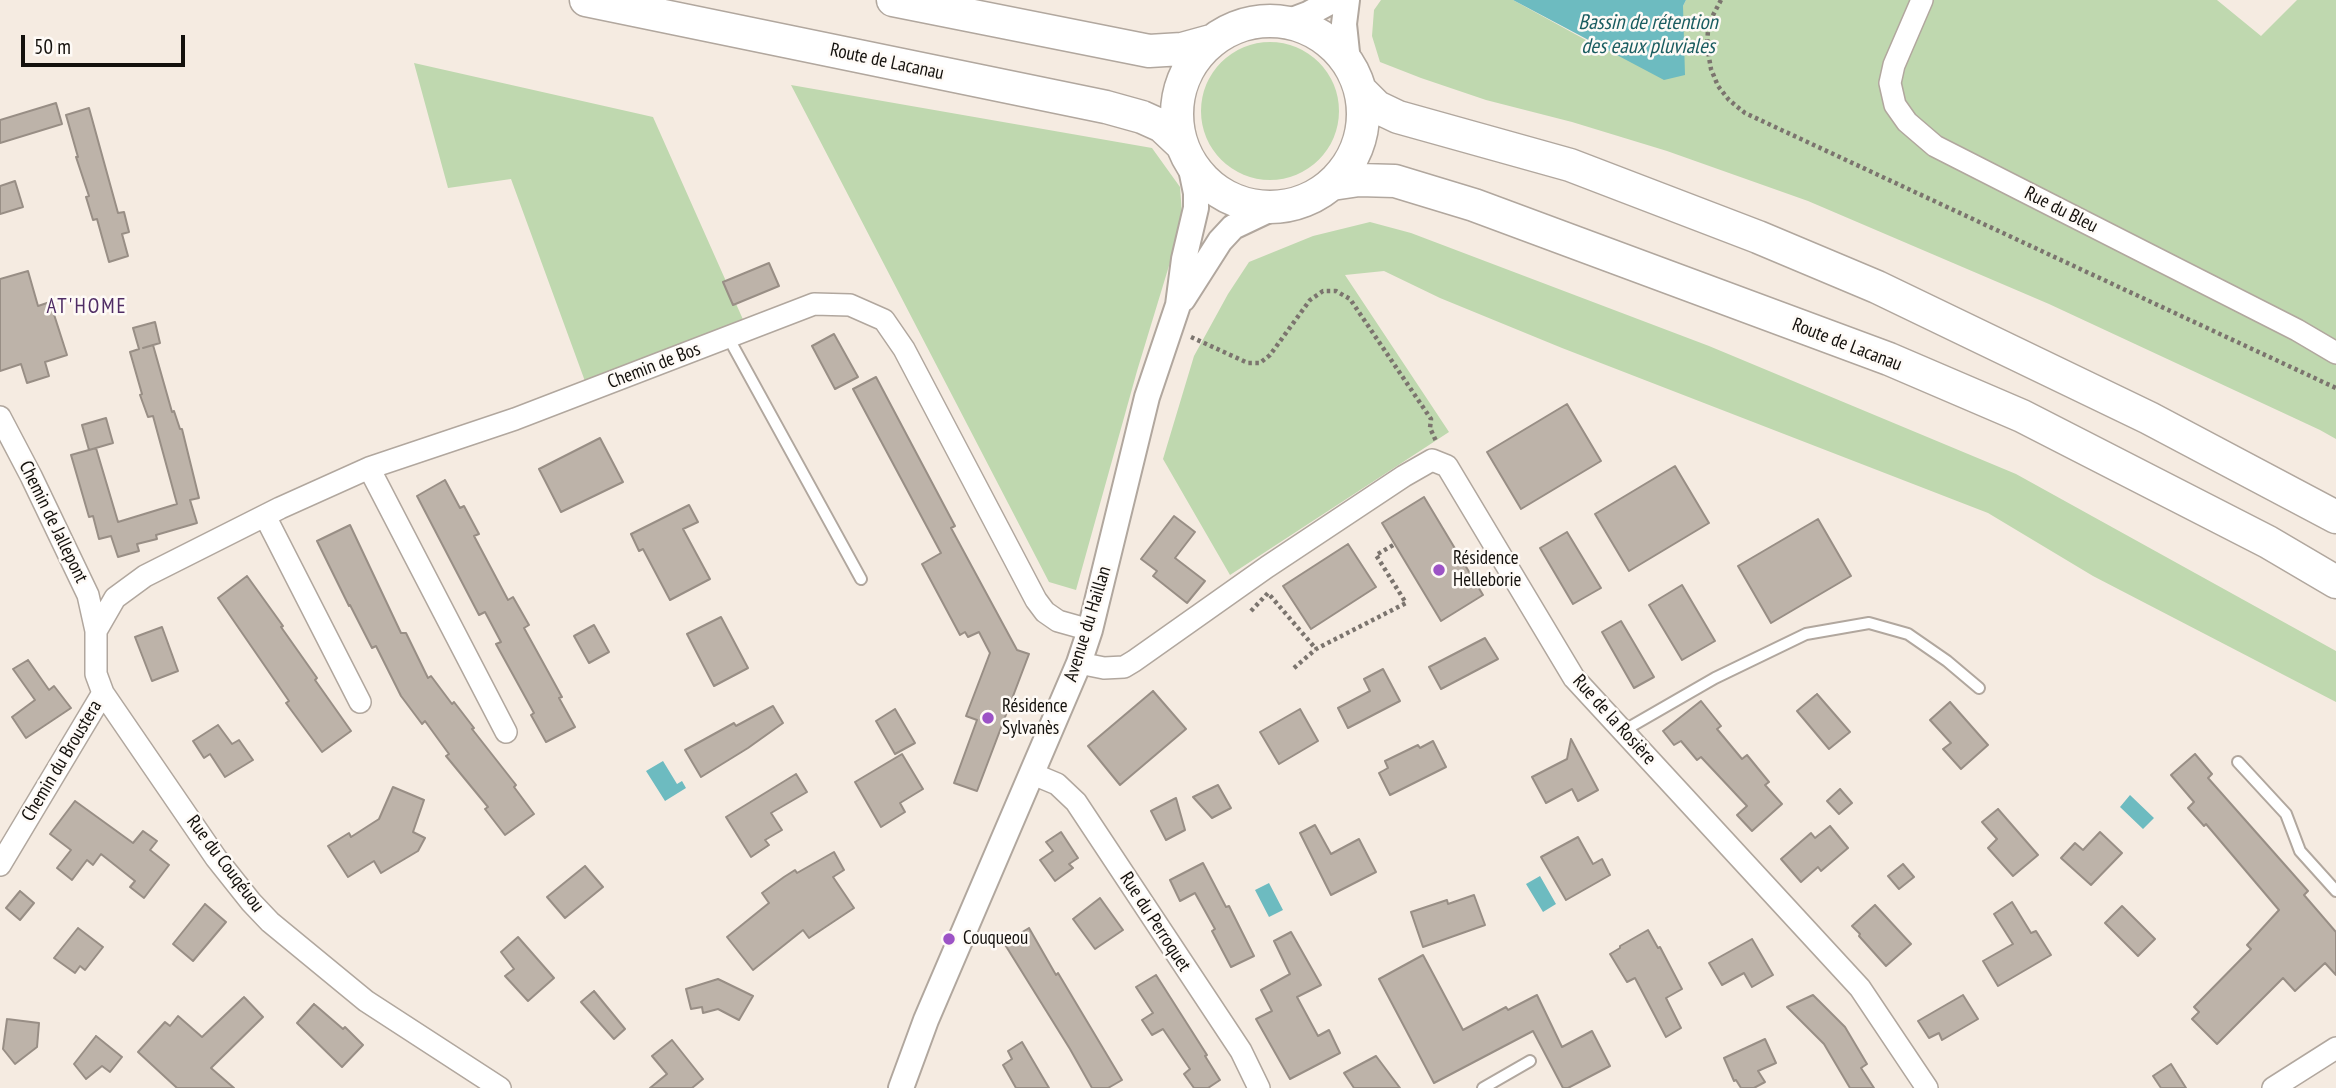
<!DOCTYPE html>
<meta charset="utf-8">
<style>
body{margin:0}
#map{position:relative;width:2336px;height:1088px;overflow:hidden;background:#f5ebe1;font-family:"PT Sans Narrow",sans-serif}
canvas{display:block}
.scale{position:absolute;left:21px;top:35px;width:164px;height:32px;box-sizing:border-box;border:4px solid #14110d;border-top:0;padding-left:9px;font-size:21px;line-height:24px;white-space:nowrap;color:#14110d;-webkit-text-stroke:5px #fefaf6;paint-order:stroke}
</style>
<div id="map">
<canvas width="2336" height="1088"></canvas>
<div class="scale">50 m</div>
</div>
<script>
const ctx = document.querySelector('canvas').getContext('2d');
ctx.lineJoin = 'round';
function fillPath(path, color) { ctx.fillStyle = color; ctx.fill(path, 'evenodd'); }
const shape = rows => new Path2D(rows.map(r => 'M' + r).join(''));
function strokePath(path, color, width, dash) { ctx.strokeStyle = color; ctx.lineWidth = width; ctx.lineCap = dash ? 'butt' : 'round'; ctx.setLineDash(dash || []); ctx.stroke(path); }
function drawText(font, color, halo, rows, align = 'center') {
  ctx.font = font + ' "PT Sans Narrow",sans-serif'; ctx.lineWidth = 5; ctx.setLineDash([]); ctx.textBaseline = 'middle'; ctx.strokeStyle = halo; ctx.fillStyle = color; for (const [text, x, y, turn = 0] of rows) {
    ctx.save(); ctx.translate(x, y); ctx.rotate((+turn || 0) * Math.PI / 180); ctx.textAlign = isNaN(turn) ? turn : align; if (halo) ctx.strokeText(text, 0, 0); ctx.fillText(text, 0, 0); ctx.restore();
  }
}
const green = shape([
 [1381,0,1513,0,1606,51,1683,6,1686,0,2217,0,2261,36,2297,0,2336,0,2336,439,2320,430,2049,304,1808,201,1667,151,1572,122,1486,100,1421,78,1380,62,1372,36,1374,10],
 '1201 111a69 69 0 1 1 138 0a69 69 0 1 1-138 0Z',
 [414,63,653,117,745,324,586,384,511,179,448,188],
 [791,85,1152,148,1180,187,1182,214,1175,246,1137,371,1076,590,1049,582],
 [1370,222,1411,233,1709,346,2016,474,2336,651,2336,702,2093,576,1988,513,1562,348,1440,298,1384,271,1345,275,1449,432,1230,575,1163,459,1194,356,1228,294,1249,262,1313,236]
]);
const water = shape([
 [1513,0,1686,0,1683,6,1685,75,1664,80],
 [663,761,677,784,682,781,686,788,665,801,646,771],
 [2130,795,2154,818,2143,829,2120,807],
 [1540,876,1556,904,1543,912,1526,884],
 [1269,883,1283,910,1269,917,1255,890]
]);
const building = shape([
 [56,103,62,124,0,143,0,120,56,103],
 [89,108,118,213,124,212,129,232,122,234,128,256,109,262,97,219,93,220,86,197,89,196,76,157,78,157,66,115,89,108],
 [15,181,23,207,0,214,0,186,15,181],
 [769,263,779,286,733,305,723,282,769,263],
 [28,271,38,306,50,302,67,355,45,362,49,376,27,383,21,364,0,371,0,279,28,271],
 [155,322,160,343,143,348,153,345,172,412,174,411,180,429,182,429,199,498,190,500,197,523,156,535,157,539,137,544,139,551,118,557,111,536,99,539,93,516,89,517,71,455,96,448,118,522,177,504,153,416,148,417,140,395,142,394,130,352,139,349,133,328,155,322],
 [834,334,858,377,835,389,812,346,834,334],
 [876,377,955,526,951,528,1017,650,1029,654,977,791,954,783,977,720,966,716,990,653,979,632,968,637,965,632,960,635,922,564,941,553,853,389,876,377],
 [1567,404,1601,461,1521,509,1487,452,1567,404],
 [106,418,113,443,89,450,82,425,106,418],
 [600,438,623,482,561,512,539,469,600,438],
 [1675,466,1709,523,1629,571,1595,514,1675,466],
 [445,480,460,508,464,506,479,534,474,536,508,600,513,597,529,625,524,628,562,697,559,698,575,727,546,742,531,715,534,713,496,644,501,642,485,612,479,615,417,496,445,480],
 [1424,497,1483,595,1441,621,1382,523,1424,497],
 [689,505,698,522,683,529,710,579,670,600,643,549,639,551,631,534,689,505],
 [1174,516,1195,532,1175,558,1205,581,1187,603,1153,576,1157,571,1141,559,1174,516],
 [1818,519,1851,576,1771,623,1738,566,1818,519],
 [350,525,401,633,406,633,428,678,431,676,452,704,454,702,474,728,472,729,516,785,514,787,534,814,505,835,485,809,488,807,446,756,449,754,425,721,422,724,401,696,376,646,372,648,350,605,349,606,317,541,350,525],
 [1567,532,1601,588,1573,604,1540,548,1567,532],
 [1348,544,1376,587,1311,629,1283,586,1348,544],
 [247,576,283,626,281,627,317,678,315,680,351,731,322,752,286,703,289,701,218,598,247,576],
 [1682,585,1715,641,1682,660,1649,605,1682,585],
 [721,617,748,668,714,686,687,634,721,617],
 [1621,621,1654,677,1634,688,1602,632,1621,621],
 [594,625,609,652,589,663,574,636,594,625],
 [162,627,178,671,152,681,135,637,162,627],
 [1485,638,1498,659,1441,689,1429,667,1485,638],
 [28,660,49,690,54,686,71,708,26,738,12,717,35,700,13,669,28,660],
 [1383,669,1400,701,1348,728,1338,708,1370,691,1364,679,1383,669],
 [1153,691,1186,729,1120,785,1088,746,1153,691],
 [1817,694,1850,732,1829,749,1797,711,1817,694],
 [1701,701,1721,726,1717,729,1742,759,1747,755,1769,782,1765,785,1782,804,1752,831,1737,815,1747,806,1701,757,1697,760,1681,741,1674,745,1663,731,1701,701],
 [1950,702,1988,745,1961,769,1943,749,1951,743,1930,720,1950,702],
 [773,706,783,723,748,748,701,777,685,750,734,723,736,726,773,706],
 [895,709,915,743,895,754,876,721,895,709],
 [1300,709,1318,741,1279,764,1260,732,1300,709],
 [218,725,232,744,239,740,253,760,225,777,210,754,204,758,193,741,218,725],
 [1571,739,1598,790,1578,801,1572,789,1546,803,1532,777,1567,759,1571,739],
 [1433,741,1446,767,1390,795,1379,773,1388,768,1385,761,1418,745,1420,748,1433,741],
 [902,754,923,789,900,803,905,812,881,827,855,782,902,754],
 [2195,754,2212,774,2208,778,2308,891,2304,895,2336,932,2336,975,2325,963,2295,991,2283,978,2217,1044,2192,1019,2199,1012,2194,1007,2251,949,2247,945,2279,910,2206,824,2204,826,2188,808,2194,802,2171,775,2195,754],
 [796,774,807,792,771,813,782,830,765,840,769,845,751,857,726,817,796,774],
 [1218,785,1231,808,1212,818,1193,797,1218,785],
 [393,787,424,800,413,832,425,838,418,851,381,873,374,861,348,877,328,846,349,833,351,837,379,819,393,787],
 [1840,789,1852,803,1839,814,1827,801,1840,789],
 [1176,798,1185,830,1166,840,1151,811,1176,798],
 [75,801,133,843,143,831,157,841,150,850,169,865,144,898,130,887,135,881,101,854,93,865,87,860,72,880,57,868,71,850,50,834,75,801],
 [1998,809,2038,855,2013,876,1988,848,1997,839,1982,822,1998,809],
 [1315,825,1331,854,1359,839,1376,872,1331,895,1300,833,1315,825],
 [1830,826,1848,848,1821,871,1818,867,1801,882,1781,859,1811,833,1815,838,1830,826],
 [1061,832,1078,858,1069,864,1073,868,1055,881,1040,860,1053,851,1046,842,1061,832],
 [2100,832,2122,853,2091,885,2061,858,2075,843,2083,850,2100,832],
 [1578,837,1593,864,1602,859,1610,875,1566,900,1541,857,1578,837],
 [834,852,844,870,833,877,854,908,809,938,803,930,753,970,727,937,769,903,762,893,784,877,795,870,797,873,834,852],
 [1203,863,1226,907,1229,906,1254,956,1231,967,1212,931,1215,929,1195,893,1180,901,1170,880,1203,863],
 [1903,864,1914,877,1899,889,1888,876,1903,864],
 [585,866,603,887,565,918,547,897,585,866],
 [20,891,34,903,20,920,6,908,20,891],
 [1474,895,1485,925,1423,947,1411,912,1447,900,1448,904,1474,895],
 [1100,898,1123,930,1095,949,1073,919,1100,898],
 [2012,902,2031,933,2036,931,2051,955,1998,986,1983,961,2013,944,1994,914,2012,902],
 [205,904,226,922,193,961,173,944,205,904],
 [1875,905,1911,944,1886,966,1859,936,1860,934,1852,926,1875,905],
 [2122,906,2155,939,2138,956,2105,923,2122,906],
 [78,928,103,947,85,970,80,966,75,973,54,958,78,928],
 [1029,928,1056,975,1058,973,1122,1080,1108,1088,1092,1088,1070,1049,1004,943,1029,928],
 [1648,930,1658,948,1660,947,1682,989,1666,998,1681,1028,1666,1037,1635,978,1627,982,1610,954,1620,948,1620,946,1648,930],
 [1291,932,1321,985,1297,997,1318,1036,1329,1030,1340,1053,1290,1079,1256,1019,1272,1011,1261,990,1290,974,1274,941,1291,932],
 [518,937,554,978,528,1001,505,976,514,969,501,952,518,937],
 [1752,939,1773,975,1752,987,1744,973,1722,985,1709,963,1752,939],
 [1423,955,1463,1030,1506,1007,1508,1010,1537,995,1562,1047,1592,1031,1610,1066,1568,1088,1563,1088,1533,1031,1434,1083,1379,979,1423,955],
 [1156,975,1207,1055,1205,1056,1220,1080,1208,1088,1194,1088,1184,1074,1190,1069,1163,1029,1152,1035,1142,1020,1153,1013,1136,987,1156,975],
 [718,979,753,996,739,1020,718,1009,703,1013,702,1007,691,1009,686,989,718,979],
 [594,991,625,1029,614,1039,581,1002,594,991],
 [1813,995,1845,1027,1867,1064,1861,1068,1874,1088,1850,1088,1824,1044,1787,1007,1813,995],
 [1963,995,1978,1019,1942,1040,1939,1033,1929,1038,1918,1021,1963,995],
 [244,997,263,1017,211,1068,234,1088,177,1088,138,1052,165,1022,170,1026,178,1016,202,1037,244,997],
 [314,1004,343,1029,345,1027,363,1045,342,1067,297,1023,314,1004],
 [7,1019,39,1023,37,1047,15,1064,3,1049,7,1019],
 [96,1036,122,1057,110,1072,102,1066,86,1079,74,1064,96,1036],
 [1765,1039,1776,1063,1758,1071,1765,1082,1754,1088,1741,1088,1736,1080,1734,1081,1724,1058,1765,1039],
 [672,1040,703,1079,692,1088,650,1088,667,1074,652,1056,672,1040],
 [1022,1042,1049,1088,1016,1088,1003,1065,1012,1059,1008,1051,1022,1042],
 [1376,1056,1400,1088,1354,1088,1344,1073,1376,1056],
 [2171,1064,2186,1088,2161,1088,2153,1076,2171,1064]
]);
const path = shape([
 [1721,0,1712,17,1708,30,1707,46,1711,69,1718,86,1729,100,1745,113,2336,388],
 [1191,337,1248,363,1260,363,1270,355,1310,300,1323,291,1336,291,1350,299,1431,419,1430,428,1436,441],
 [1251,611,1268,593,1316,649],
 [1294,668,1316,649,1406,603,1376,555,1395,544]
]);
const service = shape([
 [728,337,861,579],
 [1623,731,1715,678,1806,634,1869,623,1908,634,1947,661,1979,688],
 [2238,762,2286,814,2300,851,2336,891],
 [1483,1088,1530,1061]
]);
const minor = shape([
 [1922,0,1894,65,1890,83,1895,105,1907,122,1935,146,2297,330,2336,353],
 [0,417,31,476,88,595,96,631,96,674,103,693,216,858,251,902,270,922,366,1001,500,1088],
 [369,468,506,732],
 [265,516,360,702],
 [96,631,115,598,145,576,280,508,369,468,515,419,814,304,850,305,884,320,904,349,1036,600,1045,612,1058,621,1090,630],
 [1079,663,1104,668,1124,667,1134,661,1267,567,1404,476,1432,460,1447,466,1574,678,1860,988,1927,1088],
 [1033,774,1057,784,1076,802,1241,1051,1259,1088],
 [0,865,103,693],
 [2273,1088,2336,1048]
]);
const tertiary = shape([
 [1347,0,1344,24,1348,62],
 [1287,22,1308,14,1334,0],
 [1183,299,1220,241,1233,227,1273,208],
 [901,1088,926,1020,1079,663,1090,630,1147,397,1178,305,1184,259,1196,208,1196,193,1190,164]
]);
const primary = shape([
 [586,0,1106,107,1142,117,1162,126,1180,143],
 [893,0,1149,51,1182,49,1211,41],
 '1177 114a93 93 0 1 1 186 0a93 93 0 1 1-186 0Z',
 [1361,91,1377,107,1398,117,1570,165,1758,237,1877,287,2149,418,2336,517],
 [1332,184,1359,180,1395,181,1474,205,1889,359,2022,416,2268,542,2336,582]
]);
const markers = [
 [1439,570,7,"#9c53c6"],
 [988,718,7,"#9c53c6"],
 [949,939,7,"#9c53c6"]
];
const streetNames = [
 ["Route de Lacanau",887,62,12],
 ["Rue du Bleu",2061,210,27],
 ["Route de Lacanau",1847,345,21],
 ["Chemin de Bos",654,366,-21],
 ["Chemin de Jallepont",53,522,64],
 ["Avenue du Haillan",1088,624,-73],
 ["Rue de la Rosière",1614,720,48],
 ["Chemin du Broustera",62,761,-59],
 ["Rue du Couqéuou",225,864,53],
 ["Rue du Perroquet",1155,922,57]
];
const poiNames = [
 ["Résidence",1453,559],
 ["Helleborie",1453,581],
 ["Résidence",1002,707],
 ["Sylvanès",1002,729],
 ["Couqueou",963,939]
];
const waterNames = [
 ["Bassin de rétention",1648,23],
 ["des eaux pluviales",1648,47]
];
const neighbourhoodNames = [
 ["AT'HOME",87,307]
];
fillPath(green, '#bfd8af');
fillPath(water, '#6dbbc0');
fillPath(building, '#bdb3a9');
strokePath(building, '#988e85', 2);
strokePath(service, '#b1a79e', 14);
strokePath(minor, '#b1a79e', 24);
strokePath(tertiary, '#b1a79e', 28);
strokePath(primary, '#b1a79e', 35);
strokePath(path, '#7b746e', 4.5, [3.5, 3.5]);
strokePath(service, '#fff', 10);
strokePath(minor, '#fff', 21);
strokePath(tertiary, '#fff', 24);
strokePath(primary, '#fff', 32);
for (const [x, y, r, color] of markers) { const dot = new Path2D(); dot.arc(x, y, r, 0, 2 * Math.PI); ctx.fillStyle = color; ctx.fill(dot); strokePath(dot, '#fefaf6', 2.5); }
drawText('19px', '#14110d', '#fefaf6', streetNames);
drawText('19px', '#14110d', '#fefaf6', poiNames, 'left');
drawText('italic 21px', '#1a5c60', '#fefaf6', waterNames);
ctx.letterSpacing = '2px';
drawText('21px', '#502d65', '#fefaf6', neighbourhoodNames);
ctx.letterSpacing = '0px';
</script>
